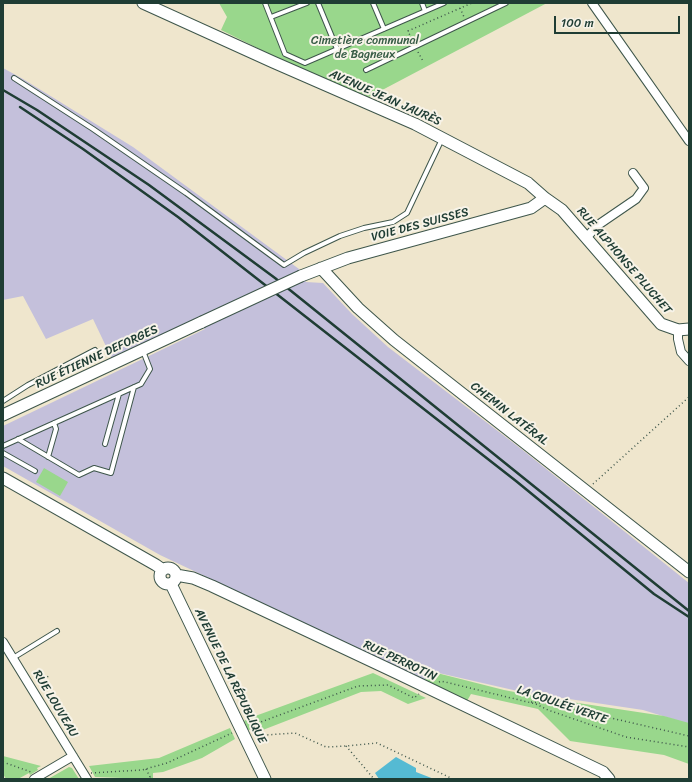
<!DOCTYPE html>
<meta charset="utf-8">
<style>
body{margin:0}
#map{position:relative;width:692px;height:782px;overflow:hidden;background:#efe6cd;font-family:Sriracha,sans-serif}
canvas{display:block}
.frame{position:absolute;inset:0;border:4px solid #1f3d34;pointer-events:none}
.scale{position:absolute;left:554px;top:16px;width:126px;height:18px;box-sizing:border-box;border:2px solid #1f3d34;border-top:0;padding-left:5px;font-size:12px;line-height:14px;white-space:nowrap;color:#1f3d34;-webkit-text-stroke:3px #f7f3e8;paint-order:stroke}
</style>
<div id="map">
<canvas width="692" height="782"></canvas>
<div class="frame"></div>
<div class="scale">100 m</div>
</div>
<script>
const ctx = document.querySelector('canvas').getContext('2d');
ctx.lineJoin = 'round';
function fillPath(path, color) { ctx.fillStyle = color; ctx.fill(path, 'evenodd'); }
const shape = rows => new Path2D(rows.map(r => 'M' + r).join(''));
function strokePath(path, color, width, dash) { ctx.strokeStyle = color; ctx.lineWidth = width; ctx.lineCap = dash ? 'butt' : 'round'; ctx.setLineDash(dash || []); ctx.stroke(path); }
function drawText(font, color, halo, rows, align = 'center') {
  ctx.font = font + ' Sriracha,sans-serif'; ctx.lineWidth = 4; ctx.setLineDash([]); ctx.textBaseline = 'middle'; ctx.strokeStyle = halo; ctx.fillStyle = color; for (const [text, x, y, turn = 0] of rows) {
    ctx.save(); ctx.translate(x, y); ctx.rotate((+turn || 0) * Math.PI / 180); ctx.textAlign = isNaN(turn) ? turn : align; if (halo) ctx.strokeText(text, 0, 0); ctx.fillText(text, 0, 0); ctx.restore();
  }
}
const industrial = shape([
 [3,68,23,79,133,147,299,269,306,282,323,283,352,314,388,347,520,448,689,583,689,724,643,710,522,692,430,671,425,680,160,555,3,466,3,426,205,329,188,322,112,359,93,319,46,339,23,296,3,300]
]);
const green = shape([
 [219,3,547,3,369,97,302,70,221,30,227,17],
 [44,468,68,482,60,496,36,482],
 [429,671,504,690,545,698,664,716,689,723,689,764,664,755,570,741,538,709,471,694,467,701,425,680],
 [373,673,426,698,408,704,381,691,361,692,255,733,252,729,248,730,244,721,247,719],
 [230,728,235,739,202,758,163,772,153,773,153,778,151,779,95,777,89,766,159,758],
 [3,756,41,766,37,768,38,770,30,775,29,773,18,779,6,779,3,774],
 [69,767,72,768,79,779,48,779]
]);
const water = shape([
 [396,757,416,768,416,772,434,779,379,779,375,773]
]);
const path = shape([
 [460,8,464,17],
 [413,42,408,31,472,3],
 [418,52,423,61],
 [593,484,689,397],
 [439,682,441,681,536,704,548,710,626,737,689,747],
 [37,683,49,676],
 [531,702,550,704,689,736],
 [250,726,358,686,388,685,414,698,419,694],
 [258,742,266,735,295,733,326,747,346,746,377,743,453,779],
 [346,746,374,779],
 [3,762,31,772],
 [146,769,150,777,148,778],
 [91,773,142,770,167,763,232,733]
]);
const lane = shape([
 [265,3,285,54,305,63,444,3],
 [318,3,337,49],
 [373,3,384,29],
 [422,3,425,11],
 [271,17,307,3],
 [366,70,506,3],
 [14,78,93,129,186,193,284,265,304,253,340,236,364,228,393,222,407,213,442,139],
 [3,401,28,385,95,350],
 [18,439,79,475,94,468,111,473,134,387],
 [105,444,119,394],
 [3,446,141,384,150,369,143,351],
 [3,453,35,471],
 [48,457,56,429,54,423],
 [13,658,57,631]
]);
const street = shape([
 [592,3,689,141],
 [586,238,598,225,636,199,644,188,633,173],
 [678,330,678,339,681,352,689,361],
 [3,642,87,779],
 [34,779,73,756]
]);
const secondary = shape([
 [143,3,273,62,415,124,528,183,545,198,562,210,661,324,678,330,689,329],
 [321,268,358,308,394,340,689,572],
 [301,276,348,258,531,208,545,198],
 [3,415,202,322],
 [3,478,156,565,163,570],
 '160 576a8 8 0 1 1 16 0a8 8 0 1 1-16 0Z',
 [176,575,193,578,212,586,397,673,603,772,609,779],
 [171,584,265,779]
]);
const rail = shape([
 [3,90,37,110,149,185,275,278,689,611],
 [20,107,83,149,178,217,516,481,654,594,689,617]
]);
const secondaryBridge = shape([
 [202,322,301,276]
]);
const parkNames = [
 ["Cimetière communal",365,41],
 ["de Bagneux",365,55]
];
const streetNames = [
 ["AVENUE JEAN JAURÈS",385,98,24],
 ["VOIE DES SUISSES",420,225,-15],
 ["RUE ALPHONSE PLUCHET",624,261,49],
 ["RUE ÉTIENNE DEFORGES",97,357,-25],
 ["CHEMIN LATÉRAL",509,414,38],
 ["RUE PERROTIN",400,661,25],
 ["AVENUE DE LA RÉPUBLIQUE",230,676,64],
 ["RUE LOUVEAU",55,704,59],
 ["LA COULÉE VERTE",562,705,19]
];
fillPath(industrial, '#c4c0db');
fillPath(green, '#99d78c');
fillPath(water, '#55bad3');
strokePath(lane, '#3e564b', 6);
strokePath(street, '#3e564b', 10);
strokePath(secondary, '#3e564b', 13);
strokePath(path, '#3e564b', 1.5, [1, 3]);
strokePath(lane, '#fff', 4);
strokePath(street, '#fff', 8);
strokePath(secondary, '#fff', 11);
strokePath(rail, '#1f3d34', 2.5);
strokePath(secondaryBridge, '#3e564b', 13, []);
strokePath(secondaryBridge, '#fff', 11);
drawText('12px', '#375c46', '#f7f3e8', parkNames);
drawText('12px', '#1f3d34', '#f7f3e8', streetNames);
</script>
